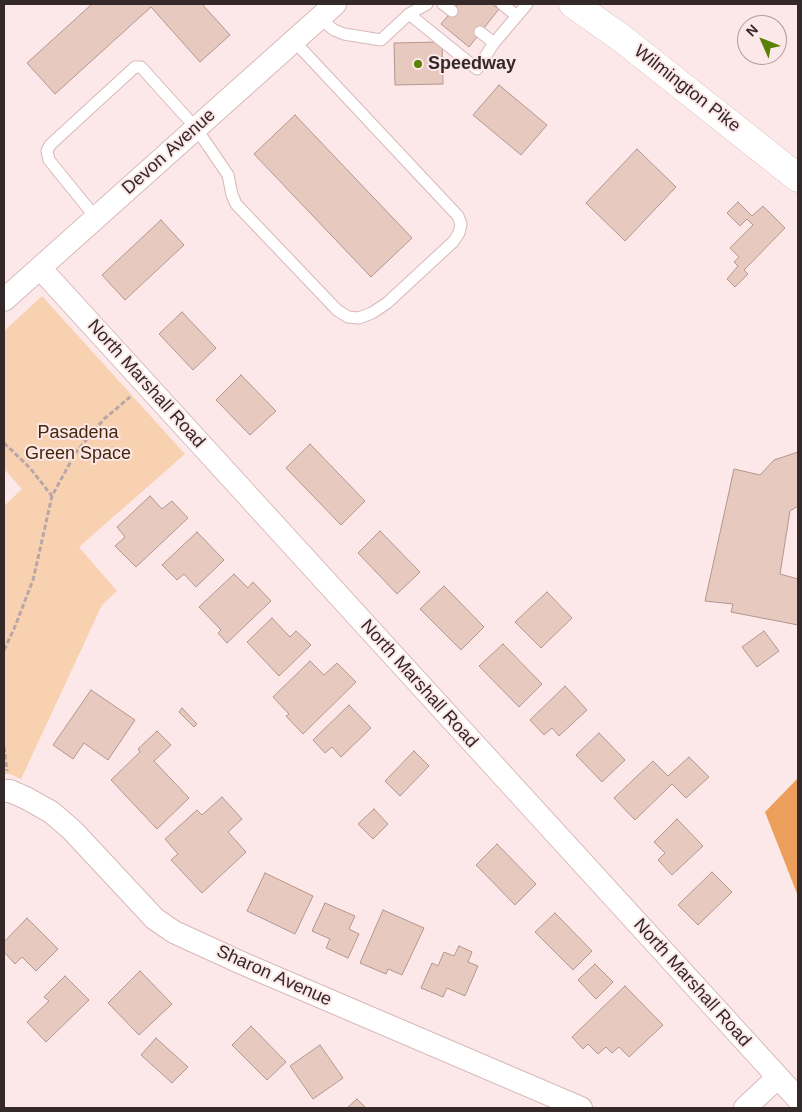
<!DOCTYPE html>
<style>
body{margin:0}
#map{position:relative;width:802px;height:1112px;overflow:hidden;background:#fde8e9;font-family:Arial,sans-serif}
canvas{display:block}
.frame{position:absolute;inset:0;border:5px solid #342828;pointer-events:none}
.north{position:absolute;left:737px;top:15px;width:50px;height:50px;box-sizing:border-box;background:#fde8e9;border:1px solid #ad9b9c;border-radius:50%;rotate:314deg;font-size:14px;font-weight:700;line-height:20px;text-align:center;color:#342828}
.north::after{content:'';display:block;margin:auto;width:18px;height:22px;background:#588105;clip-path:polygon(50% 0,100% 100%,50% 72%,0 100%)}
</style>
<div id="map">
<canvas width="802" height="1112"></canvas>
<div class="frame"></div>
<div class="north">N</div>
</div>
<script>
const ctx = document.querySelector('canvas').getContext('2d');
ctx.lineJoin = 'round';
function fillPath(path, color) { ctx.fillStyle = color; ctx.fill(path, 'evenodd'); }
const shape = rows => new Path2D(rows.map(r => 'M' + r).join(''));
function strokePath(path, color, width, dash) { ctx.strokeStyle = color; ctx.lineWidth = width; ctx.lineCap = dash ? 'butt' : 'round'; ctx.setLineDash(dash || []); ctx.stroke(path); }
function drawText(font, color, halo, rows, align = 'center') {
  ctx.font = font + ' Arial,sans-serif'; ctx.lineWidth = 4; ctx.setLineDash([]); ctx.textBaseline = 'middle'; ctx.strokeStyle = halo; ctx.fillStyle = color; for (const [text, x, y, turn = 0] of rows) {
    ctx.save(); ctx.translate(x, y); ctx.rotate((+turn || 0) * Math.PI / 180); ctx.textAlign = isNaN(turn) ? turn : align; if (halo) ctx.strokeText(text, 0, 0); ctx.fillText(text, 0, 0); ctx.restore();
  }
}
const green = shape([
 [42,296,185,454,79,547,117,591,102,605,21,779,10,774,4,774,4,506,22,489,4,469,4,331]
]);
const forest = shape([
 [798,778,798,896,765,812]
]);
const building = shape([
 [92,4,202,4,230,35,200,62,151,7,55,94,27,63,92,4],
 [458,4,492,4,499,9,469,47,441,24,458,4],
 [442,42,443,84,395,85,394,43,442,42],
 [499,85,547,125,521,155,473,115,499,85],
 [295,115,412,238,371,277,254,154,295,115],
 [637,149,676,187,625,241,586,203,637,149],
 [738,202,752,216,763,206,785,228,744,270,748,274,735,287,727,279,738,266,734,262,739,257,730,248,753,225,747,219,740,226,727,213,738,202],
 [161,220,184,245,125,300,102,275,161,220],
 [182,312,216,348,193,370,159,334,182,312],
 [241,375,276,411,250,435,216,400,241,375],
 [310,444,365,501,341,525,286,468,310,444],
 [798,452,798,506,790,511,780,574,798,579,798,625,731,612,733,604,705,601,734,469,760,475,774,460,798,452],
 [150,496,162,509,172,501,188,518,136,567,115,546,125,537,117,527,150,496],
 [380,531,420,572,397,594,358,553,380,531],
 [197,532,224,560,196,587,184,574,177,580,162,565,197,532],
 [234,574,248,588,253,582,271,601,227,643,218,633,221,630,199,607,234,574],
 [444,586,484,627,461,650,420,609,444,586],
 [547,592,572,618,541,648,515,622,547,592],
 [272,618,290,637,296,631,311,645,279,676,247,642,272,618],
 [764,631,779,651,757,667,742,647,764,631],
 [503,644,542,684,519,707,479,666,503,644],
 [310,661,324,675,337,663,356,682,303,734,286,716,289,714,273,697,310,661],
 [565,686,587,710,559,736,552,728,544,735,530,720,565,686],
 [91,690,135,720,108,760,84,743,73,759,53,745,91,690],
 [349,705,371,728,341,757,332,747,325,753,313,740,349,705],
 [182,708,197,724,194,727,179,712,182,708],
 [157,731,171,745,154,761,189,798,157,829,111,780,140,752,138,749,157,731],
 [599,733,625,760,602,782,576,755,599,733],
 [414,751,429,766,400,796,385,781,414,751],
 [689,757,709,777,686,798,672,784,635,820,614,798,653,761,668,776,689,757],
 [222,797,242,819,228,832,246,852,202,893,171,860,178,854,165,839,197,810,202,815,222,797],
 [374,809,388,824,373,839,358,824,374,809],
 [677,819,703,846,672,875,658,860,665,853,654,842,677,819],
 [497,844,536,884,515,905,476,865,497,844],
 [712,872,732,892,698,925,678,905,712,872],
 [265,873,313,896,295,934,247,911,265,873],
 [325,903,355,916,349,929,359,934,348,958,326,948,330,939,312,931,325,903],
 [383,910,424,928,402,975,388,969,386,974,360,963,383,910],
 [555,913,592,951,573,970,535,932,555,913],
 [27,918,58,949,36,971,22,957,15,964,4,952,4,942,27,918],
 [459,946,472,952,468,962,478,966,465,996,447,988,443,997,421,988,432,963,438,966,444,952,454,956,459,946],
 [595,964,613,982,596,999,578,980,595,964],
 [140,971,172,1004,139,1035,108,1003,140,971],
 [65,976,89,1000,46,1042,27,1022,49,1001,44,997,65,976],
 [625,986,663,1025,629,1057,619,1047,612,1053,606,1047,598,1054,588,1044,583,1049,572,1037,625,986],
 [251,1026,286,1062,267,1080,232,1045,251,1026],
 [156,1038,188,1067,172,1083,141,1055,156,1038],
 [320,1045,343,1078,313,1099,290,1066,320,1045],
 [357,1099,366,1108,347,1108,357,1099]
]);
const path = shape([
 [4,443,30,468,52,496],
 [4,650,14,629,33,580,52,496,76,452,104,419,130,397],
 [4,747,7,771]
]);
const service = shape([
 [443,4,452,11],
 [502,4,517,16],
 [409,14,477,69,494,43],
 [319,18,334,30,344,34,381,40,409,14,427,4],
 [480,32,494,43,527,4],
 [96,218,49,160,47,151,50,145,135,67,141,67,196,128,228,175,232,195,236,204,337,310,348,317,359,318,372,313,387,303,453,242,459,233,461,224,458,216,294,41]
]);
const minor = shape([
 [40,268,798,1099],
 [4,300,335,4],
 [4,791,10,791,26,798,51,812,72,830,155,919,174,932,244,964,581,1108],
 [745,1108,778,1077]
]);
const primary = shape([
 [573,4,620,37,798,178]
]);
const markers = [
 [418,64,5,"#588105"]
];
const poiNames = [
 ["Speedway",428,64]
];
const streetNames = [
 ["Wilmington Pike",687,89,38],
 ["Devon Avenue",169,152,-42],
 ["North Marshall Road",146,384,48],
 ["North Marshall Road",419,684,48],
 ["Sharon Avenue",274,976,24],
 ["North Marshall Road",692,983,48]
];
const parkNames = [
 ["Pasadena",78,433],
 ["Green Space",78,454]
];
fillPath(green, '#f8d1b1');
fillPath(forest, '#eb9f5a');
fillPath(building, '#e7c9bf');
strokePath(building, '#b3968c', 1);
strokePath(service, '#d8b8b9', 13);
strokePath(minor, '#d8b8b9', 24);
strokePath(primary, '#d8b8b9', 29);
strokePath(path, '#b9a7a7', 3, [5, 2.5]);
strokePath(service, '#fff', 11);
strokePath(minor, '#fff', 22);
strokePath(primary, '#fff', 28);
for (const [x, y, r, color] of markers) { const dot = new Path2D(); dot.arc(x, y, r, 0, 2 * Math.PI); ctx.fillStyle = color; ctx.fill(dot); strokePath(dot, '#fde8e9', 2); }
drawText('bold 18px', '#342828', '#fde8e9', poiNames, 'left');
drawText('18px', '#342828', '#fde8e9', streetNames);
drawText('18px', '#452709', '#fde8e9', parkNames);
</script>
